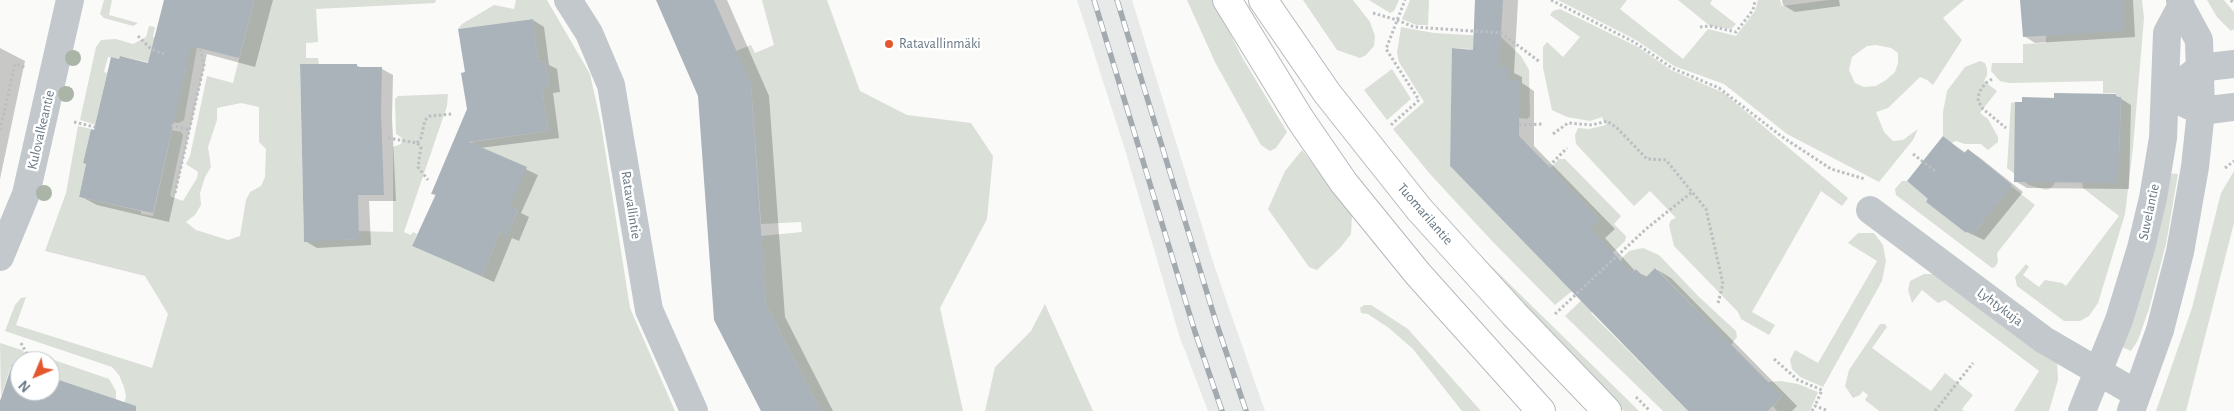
<!DOCTYPE html>
<meta charset="utf-8">
<style>
body{margin:0}
#map{position:relative;width:2234px;height:411px;overflow:hidden;background:#fafaf8;font-family:"Alegreya Sans",sans-serif}
canvas{display:block}
.north{position:absolute;left:10px;top:351px;width:50px;height:50px;box-sizing:border-box;background:#fff;border:1px solid #c1c8cd;border-radius:50%;rotate:225deg;font-size:14px;font-weight:700;line-height:20px;text-align:center;color:#657683}
.north::after{content:'';display:block;margin:auto;width:18px;height:22px;background:#e4572e;clip-path:polygon(50% 0,100% 100%,50% 72%,0 100%)}
</style>
<div id="map">
<canvas width="2234" height="411"></canvas>
<div class="north">N</div>
</div>
<script>
const ctx = document.querySelector('canvas').getContext('2d');
ctx.lineJoin = 'round';
function fillPath(path, color) { ctx.fillStyle = color; ctx.fill(path, 'evenodd'); }
const shape = rows => new Path2D(rows.map(r => 'M' + r).join(''));
function strokePath(path, color, width, dash) { ctx.strokeStyle = color; ctx.lineWidth = width; ctx.lineCap = dash ? 'butt' : 'round'; ctx.setLineDash(dash || []); ctx.stroke(path); }
function drawText(font, color, halo, rows, align = 'center') {
  ctx.font = font + ' "Alegreya Sans",sans-serif'; ctx.lineWidth = 5; ctx.setLineDash([]); ctx.textBaseline = 'middle'; ctx.strokeStyle = halo; ctx.fillStyle = color; for (const [text, x, y, turn = 0] of rows) {
    ctx.save(); ctx.translate(x, y); ctx.rotate((+turn || 0) * Math.PI / 180); ctx.textAlign = isNaN(turn) ? turn : align; if (halo) ctx.strokeText(text, 0, 0); ctx.fillText(text, 0, 0); ctx.restore();
  }
}
const built = shape([
 [1077,0,1132,0,1215,268,1265,411,1208,411,1179,335,1126,153]
]);
const green = shape([
 [104,0,112,0,109,15,138,23,133,26,104,18,100,14],
 [254,0,436,0,435,3,316,9,318,42,306,43,306,58,318,58,319,64,300,65,304,241,359,239,359,231,393,232,393,147,401,144,402,138,396,134,395,99,398,96,448,94,447,106,404,232,411,235,413,232,417,234,412,246,482,276,500,232,507,235,518,210,510,206,472,142,548,131,542,87,549,86,545,61,538,62,533,19,458,29,462,24,494,5,514,9,516,0,547,0,590,74,601,124,630,308,675,411,122,411,126,396,124,387,119,375,112,367,5,331,15,305,21,298,26,297,16,325,152,368,168,314,145,276,45,251,66,193,78,126,91,129,83,163,86,164,79,197,141,211,141,214,153,216,172,130,181,132,183,135,170,196,183,201,197,178,198,172,186,164,190,156,207,76,233,83],
 [241,103,259,107,259,142,266,149,265,177,261,186,250,192,246,200,240,236,228,240,196,230,186,222,195,215,201,205,200,193,205,177,211,167,208,147,217,120,217,108],
 [762,0,827,0,860,91,907,115,971,123,993,156,987,219,940,308,963,411,821,411,766,305,761,236,802,232,801,222,761,224,751,84,736,51,751,45,755,53,774,45],
 [1187,0,1213,0,1242,57,1287,132,1276,148,1270,151,1261,145,1215,62],
 [1303,0,1353,0,1370,22,1375,36,1374,46,1366,55,1360,58,1337,50],
 [1369,0,1399,0,1394,11,1390,13],
 [1410,0,1429,0,1428,25,1416,25,1402,19],
 [1558,0,1627,0,1620,9,1683,59,1708,29,1736,36,1755,11,1758,0,1780,0,1782,6,1829,0,1964,0,1943,18,1962,40,1933,85,1927,80,1920,77,1888,108,1876,112,1884,132,1893,141,1903,140,1918,129,1913,140,1879,182,1787,134,1724,84,1674,66,1636,40],
 [1876,45,1891,48,1898,53,1898,63,1895,72,1886,80,1876,86,1864,87,1855,83,1849,70,1852,57,1867,46],
 [1678,0,1712,0,1710,4,1736,24,1731,29,1710,26],
 [2122,0,2142,0,2144,18,2133,147,2125,214,2098,303,2089,316,2080,321,2064,321,2017,286,2015,277,2026,264,2029,267,2023,275,2039,287,2045,280,2062,283,2066,286,2119,216,2083,188,2080,173,2055,172,2055,183,2051,188,2046,190,2029,185,2007,168,2011,103,2015,102,2015,154,2119,156,2121,97,2115,97,2115,93,2103,93,2103,81,2009,83,2000,81,1991,71,1992,63,2023,63,2023,44,2046,43,2046,35],
 [2207,0,2224,0,2234,12,2234,29,2231,31,2217,17],
 [1560,9,1638,47,1671,70,1724,93,1848,198,1842,206,1821,191,1752,312,1775,325,1769,335,1741,319,1738,312,1674,246,1669,225,1671,220,1676,218,1650,191,1634,206,1576,144,1575,135,1578,128,1589,129,1606,125,1602,117,1590,121,1567,117,1552,110,1543,68,1543,47,1547,42,1563,57,1580,37,1550,15,1553,11],
 [149,26,155,27,153,37,197,47,184,120,179,123,171,122,186,69,175,66,174,68,120,56,119,59,108,57,104,72,107,73,96,125,80,120,96,47,101,40,116,39,133,44,146,37],
 [1401,27,1434,33,1501,37,1521,56,1529,70,1530,116,1527,119,1519,118,1519,81,1507,80,1469,67,1469,49,1453,48,1450,166,1572,291,1555,305,1492,241,1430,174,1393,129,1424,102,1399,62,1397,53],
 [1980,61,1985,63,1987,69,1987,75,1984,81,1997,91,1980,113,1988,119,1998,137,1998,142,1988,150,1981,144,1965,144,1956,141,1951,143,1943,136,1943,112,1947,91,1965,67],
 [1392,69,1411,99,1387,120,1364,90],
 [1302,150,1352,215,1351,234,1340,248,1317,270,1309,267,1268,209,1285,171],
 [1559,159,1565,159,1621,216,1614,224,1626,236,1625,241,1595,270,1590,228,1600,219,1550,168],
 [2234,171,2234,223,2186,411,2156,411,2192,308,2221,193],
 [2167,173,2178,174,2166,244,2149,309,2138,340,2131,351,2118,345],
 [1902,181,1907,181,1928,199,1926,202,1966,233,1968,231,1972,235,1985,219,1980,215,1999,201,2011,186,2035,205,1997,253,1998,262,1995,267,1992,268,1896,195,1895,189],
 [1858,233,1874,233,1883,245,1886,261,1882,281,1823,387,1800,377,1792,369,1790,360,1795,350,1818,363,1877,261,1848,243],
 [1643,248,1659,255,1698,296,1736,331,1737,337,1731,345,1656,268,1645,278,1636,269,1630,274,1620,265,1622,258,1629,251],
 [1480,255,1639,411,1624,411,1576,364,1478,258],
 [1924,274,1939,274,2057,360,2058,380,2049,411,2014,411,2039,371,1945,300,1938,303,1922,290,1912,303,1908,290,1910,281],
 [1592,290,1603,301,1591,313,1688,411,1663,411,1565,316],
 [1045,304,1093,411,985,411,995,367,1031,331],
 [1364,305,1371,305,1408,329,1481,411,1462,411,1413,349,1389,328,1368,314,1361,313,1360,308],
 [1880,324,1885,324,1887,327,1872,348,1931,391,1945,373,1973,395,1962,409,1964,411,1879,411,1865,400,1868,395,1863,391,1860,395,1853,398,1845,386,1849,370],
 [0,343,22,350,33,361,20,361,20,368,11,366,1,396],
 [28,351,109,379,116,391,116,403,58,380,59,375,50,368,50,361,40,361],
 [1781,381,1798,384,1818,392,1810,411,1777,411,1773,406,1782,396,1768,382]
]);
const shadow = shape([
 [166,0,273,0,255,67,207,54,169,222,97,205,80,196,95,132,149,64],
 [658,0,727,0,769,96,785,317,833,411,763,411,699,95],
 [1476,0,1518,0,1514,73,1522,77,1522,83,1534,91,1534,146,1615,229,1605,238,1635,271,1648,277,1656,269,1671,278,1797,406,1792,411,1691,411,1451,166,1475,51],
 [1782,0,1839,0,1840,6,1795,12,1783,5],
 [2022,0,2133,0,2135,37,2035,43,2024,36],
 [533,20,544,27,549,65,557,69,560,92,553,93,559,138,480,148,538,175,521,213,529,217,519,241,512,238,494,282,414,246,436,196,432,194],
 [0,48,25,61,0,179],
 [356,65,362,68,382,69,393,75,392,118,396,201,369,201,371,245,317,248,305,241],
 [2115,95,2131,105,2129,189,2027,188,2015,181,2055,99],
 [1943,137,1966,153,1968,150,1979,157,2023,192,1984,240,1967,232,1927,201]
]);
const building = shape([
 [164,0,254,0,239,58,191,46,153,213,79,197,86,164,83,163,91,129,94,130,111,57,119,59,120,56,148,63],
 [656,0,714,0,751,84,766,305,821,411,761,411,714,320,698,96],
 [1475,0,1503,0,1499,67,1507,67,1507,80,1519,80,1519,136,1600,219,1590,228,1632,273,1636,269,1645,278,1655,268,1782,396,1768,411,1688,411,1450,166,1452,48,1473,50],
 [2020,0,2122,0,2124,31,2023,37],
 [533,19,538,62,545,61,549,86,542,87,548,131,469,142,527,167,510,206,518,209,507,236,500,232,482,276,412,246,436,194,431,194,467,109,461,73,465,72,458,29],
 [300,64,357,64,357,67,382,67,381,111,384,195,358,195,359,239,304,242],
 [2054,93,2116,94,2115,97,2121,97,2118,183,2014,182,2015,102,2022,102,2022,97,2054,98],
 [1943,136,1964,153,1968,149,2012,185,1972,235,1968,231,1966,233,1926,202,1928,199,1907,181],
 [12,365,20,368,20,391,50,391,50,377,136,406,136,411,0,411,0,401]
]);
const path = shape([
 [1551,0,1634,42,1672,68,1719,88,1781,136,1831,169,1865,179],
 [2231,0,2234,4],
 [1373,13,1397,20,1414,27,1501,33,1540,62],
 [1700,27,1710,26,1736,32,1753,10,1755,1],
 [138,36,151,49,164,54],
 [1992,79,1986,83,1979,92,1978,101,1983,109,2006,128],
 [74,122,95,127],
 [171,125,190,130],
 [1391,125,1419,100,1386,49,1405,0],
 [1519,125,1544,124],
 [0,130,15,64,25,67],
 [1553,134,1568,123,1592,125,1607,121,1617,128,1647,159,1666,160,1706,209,1723,284,1718,303],
 [388,138,417,143,421,147,418,167,428,180],
 [417,143,421,138,425,120,430,116,452,114],
 [1913,154,1935,171],
 [1549,166,1567,148],
 [2225,168,2234,161],
 [175,193,204,65,200,48],
 [1555,314,1646,229,1692,192],
 [21,343,27,354,36,361],
 [1774,359,1798,380,1822,390,1815,406],
 [50,372,54,375,53,379],
 [1636,397,1650,411],
 [1812,411,1815,406,1826,410],
 [1935,411,1973,363]
]);
const minor = shape([
 [568,0,589,33,611,85,649,310,694,411],
 [2186,79,2200,68,2234,64],
 [2184,103,2201,111,2234,107],
 [1870,210,2044,340,2137,394],
 [0,257,26,194,70,0],
 [2082,411,2119,320,2141,248,2153,198,2163,138,2167,33,2181,7],
 [2131,411,2160,330,2180,252,2195,167,2201,111,2199,40,2181,7,2180,0]
]);
const major = shape([
 [1227,0,1300,119,1344,183,1418,274,1541,411],
 [1263,0,1327,93,1419,209,1514,314,1607,411]
]);
const rail = shape([
 [1094,0,1195,332,1222,411],
 [1117,0,1216,322,1246,411]
]);
const trees = [
 [73,58],
 [66,94],
 [44,193]
];
const markers = [
 [889,44,5,"#e4572e"]
];
const poiNames = [
 ["Ratavallinmäki",899,44]
];
const streetNames = [
 ["Kulovalkeantie",41,130,-77],
 ["Ratavallintie",631,205,81],
 ["Suvelantie",2149,212,-78],
 ["Tuomarilantie",1425,214,49],
 ["Lyhtykuja",2000,307,37]
];
fillPath(built, '#e8e9e9');
fillPath(green, '#dadfd7');
fillPath(shadow, '#0003');
fillPath(building, '#aab3b9');
strokePath(major, '#b5babe', 30);
strokePath(path, '#bbbfc2', 3, [2.5, 2.5]);
strokePath(minor, '#c3c8cc', 28);
strokePath(major, '#fff', 28);
strokePath(rail, '#a2aab0', 5.5);
strokePath(rail, '#fff', 4, [11]);
ctx.fillStyle = '#aab4a7';
for (const [x, y] of trees) { ctx.beginPath(); ctx.arc(x, y, 8, 0, 2 * Math.PI); ctx.fill(); }
for (const [x, y, r, color] of markers) { const dot = new Path2D(); dot.arc(x, y, r, 0, 2 * Math.PI); ctx.fillStyle = color; ctx.fill(dot); strokePath(dot, '#fff', 2); }
drawText('14px', '#657683', '#fff', poiNames, 'left');
drawText('14px', '#657683', '#fff', streetNames);
</script>
